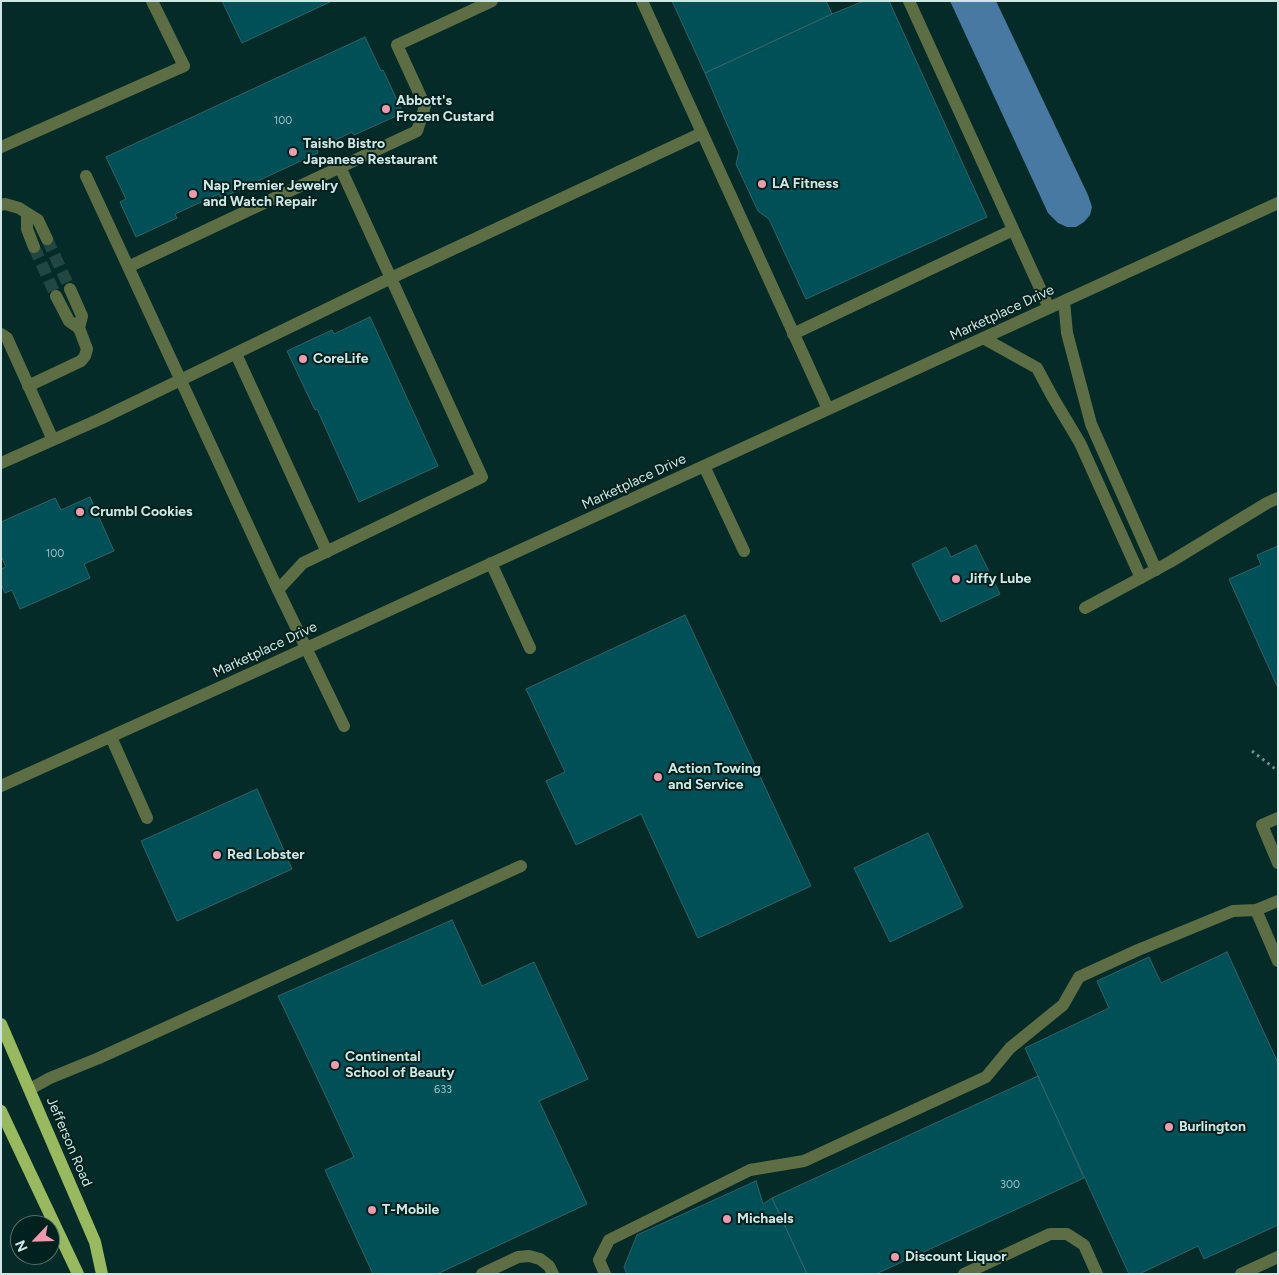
<!DOCTYPE html>
<style>
body{margin:0}
#map{position:relative;width:1279px;height:1275px;overflow:hidden;background:#042b27;font-family:Figtree,sans-serif}
canvas{display:block}
.frame{position:absolute;inset:0;border:2px solid #cfe7e4;pointer-events:none}
.north{position:absolute;left:10px;top:1215px;width:50px;height:50px;box-sizing:border-box;background:#00211e;border:1px solid #53706d;border-radius:50%;rotate:246deg;font-size:14px;font-weight:700;line-height:20px;text-align:center;color:#cfe7e4}
.north::after{content:'';display:block;margin:auto;width:18px;height:22px;background:#f29aad;clip-path:polygon(50% 0,100% 100%,50% 72%,0 100%)}
</style>
<div id="map">
<canvas width="1279" height="1275"></canvas>
<div class="frame"></div>
<div class="north">N</div>
</div>
<script>
const ctx = document.querySelector('canvas').getContext('2d');
ctx.lineJoin = 'round';
function fillPath(path, color) { ctx.fillStyle = color; ctx.fill(path, 'evenodd'); }
const shape = rows => new Path2D(rows.map(r => 'M' + r).join(''));
function strokePath(path, color, width, dash) { ctx.strokeStyle = color; ctx.lineWidth = width; ctx.lineCap = dash ? 'butt' : 'round'; ctx.setLineDash(dash || []); ctx.stroke(path); }
function drawText(font, color, halo, rows, align = 'center') {
  ctx.font = font + ' Figtree,sans-serif'; ctx.lineWidth = 4; ctx.setLineDash([]); ctx.textBaseline = 'middle'; ctx.strokeStyle = halo; ctx.fillStyle = color; for (const [text, x, y, turn = 0] of rows) {
    ctx.save(); ctx.translate(x, y); ctx.rotate((+turn || 0) * Math.PI / 180); ctx.textAlign = isNaN(turn) ? turn : align; if (halo) ctx.strokeText(text, 0, 0); ctx.fillText(text, 0, 0); ctx.restore();
  }
}
const water = shape([
 [950,1,996,1,1088,195,1092,207,1090,215,1084,222,1076,227,1067,227,1058,223,1048,213]
]);
const building = shape([
 [222,1,332,1,242,43,222,1],
 [672,1,826,1,832,14,705,73,672,1],
 [864,1,889,1,987,217,806,299,769,219,758,211,736,164,739,152,705,73,832,14,864,1],
 [365,37,381,71,383,70,403,113,354,135,352,132,317,149,318,153,221,198,219,194,175,214,177,218,136,237,120,202,126,199,106,157,365,37],
 [370,317,438,466,359,502,317,409,315,410,287,351,332,330,334,334,370,317],
 [90,497,114,551,84,564,90,578,20,609,12,590,5,593,1,584,1,569,6,567,1,556,1,522,55,498,61,510,90,497],
 [976,545,1000,594,941,622,912,564,946,547,951,557,976,545],
 [1278,546,1278,688,1229,579,1261,565,1257,555,1278,546],
 [685,615,811,886,698,938,641,814,576,845,546,781,565,772,526,689,685,615],
 [257,789,292,869,177,921,141,841,257,789],
 [928,833,963,907,890,942,854,868,928,833],
 [452,920,482,986,534,962,588,1079,539,1101,587,1204,437,1274,373,1274,325,1170,354,1157,315,1073,278,996,452,920],
 [1227,952,1278,1063,1278,1225,1204,1259,1198,1246,1139,1274,1129,1274,1025,1048,1109,1008,1097,981,1149,957,1161,983,1227,952],
 [1038,1076,1084,1178,876,1274,807,1274,772,1198,1038,1076],
 [756,1181,763,1204,772,1198,807,1274,627,1274,624,1267,637,1235,756,1181]
]);
const minorTunnel = shape([
 [47,239,70,289],
 [34,247,56,296]
]);
const path = shape([
 [1252,751,1278,771]
]);
const minor = shape([
 [642,1,828,409],
 [909,1,1049,308],
 [1,147,184,66,152,1],
 [86,176,278,590,344,726],
 [1,205,5,204,19,208,38,220,47,239],
 [27,214,27,229,34,247],
 [128,267,417,131,425,106,397,45,492,1],
 [56,296,69,321,79,328],
 [1064,301,1067,333,1091,424,1156,570],
 [1,334,7,338,53,440],
 [793,334,1013,230],
 [983,338,1037,368,1052,396,1080,443,1141,578],
 [236,354,327,552],
 [28,386,81,361,85,356,87,349,79,328,82,316,70,289],
 [1,463,100,419,391,278,702,133],
 [704,466,744,551],
 [491,563,530,648],
 [278,590,303,563,482,477,340,167],
 [1085,608,1170,562,1267,503,1278,498],
 [111,737,147,818],
 [1,786,263,668,1278,203],
 [1278,818,1262,825,1278,863],
 [1278,901,1256,910,1278,961],
 [30,1089,50,1078,99,1058,521,866],
 [482,1274,518,1257,529,1256,540,1259,549,1266,553,1274],
 [605,1274,599,1260,609,1240,750,1170,804,1161,986,1077,1010,1048,1063,1005,1079,977,1138,950,1233,911,1256,910],
 [964,1274,1050,1234,1067,1234,1084,1245,1097,1274],
 [1241,1274,1278,1257]
]);
const major = shape([
 [1,1024,95,1242,102,1274],
 [1,1111,78,1274]
]);
const markers = [
 [386,109,5,"#f29aad"],
 [293,152,5,"#f29aad"],
 [762,184,5,"#f29aad"],
 [193,194,5,"#f29aad"],
 [303,359,5,"#f29aad"],
 [80,512,5,"#f29aad"],
 [956,579,5,"#f29aad"],
 [658,777,5,"#f29aad"],
 [217,855,5,"#f29aad"],
 [335,1065,5,"#f29aad"],
 [1169,1127,5,"#f29aad"],
 [372,1210,5,"#f29aad"],
 [727,1219,5,"#f29aad"],
 [895,1257,5,"#f29aad"]
];
const numberNames = [
 ["100",283,121],
 ["100",55,554],
 ["633",443,1090],
 ["300",1010,1185]
];
const poiNames = [
 ["Abbott's",396,101],
 ["Frozen Custard",396,117],
 ["Taisho Bistro",303,144],
 ["Japanese Restaurant",303,160],
 ["LA Fitness",772,184],
 ["Nap Premier Jewelry",203,186],
 ["and Watch Repair",203,202],
 ["CoreLife",313,359],
 ["Crumbl Cookies",90,512],
 ["Jiffy Lube",966,579],
 ["Action Towing",668,769],
 ["and Service",668,785],
 ["Red Lobster",227,855],
 ["Continental",345,1057],
 ["School of Beauty",345,1073],
 ["Burlington",1179,1127],
 ["T-Mobile",382,1210],
 ["Michaels",737,1219],
 ["Discount Liquor",905,1257]
];
const streetNames = [
 ["Marketplace Drive",1002,313,-25],
 ["Marketplace Drive",634,482,-25],
 ["Marketplace Drive",265,650,-25],
 ["Jefferson Road",69,1142,67]
];
fillPath(water, '#4779a3');
fillPath(building, '#005057');
strokePath(building, '#326268', 1);
strokePath(minorTunnel, '#224743', 12, [12, 6]);
strokePath(path, '#6f8e8a', 3, [2.5, 4]);
strokePath(minor, '#5e6e44', 12);
strokePath(major, '#98b95e', 12);
for (const [x, y, r, color] of markers) { const dot = new Path2D(); dot.arc(x, y, r, 0, 2 * Math.PI); ctx.fillStyle = color; ctx.fill(dot); strokePath(dot, '#00211e', 2); }
drawText('11px', '#9bc1c1', null, numberNames);
drawText('bold 14px', '#cfe7e4', '#00211e', poiNames, 'left');
drawText('14px', '#cfe7e4', '#00211e', streetNames);
</script>
